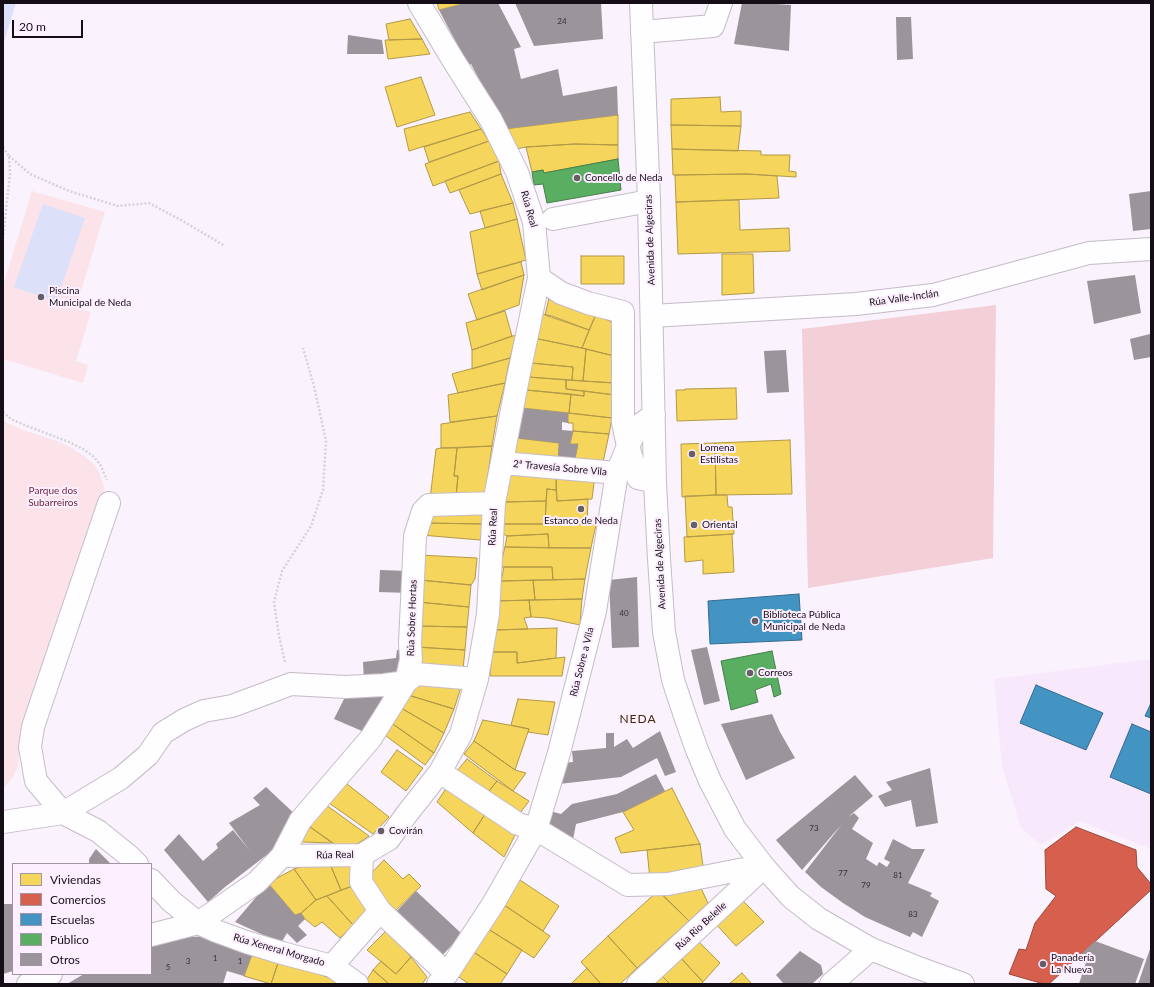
<!DOCTYPE html>
<meta charset="utf-8">
<style>
body{margin:0}
#map{position:relative;width:1154px;height:987px;overflow:hidden;background:#faf2fc;font-family:Lato,sans-serif}
canvas{display:block}
.frame{position:absolute;inset:0;border:4px solid #150e17;pointer-events:none}
.legend{position:absolute;left:12px;top:863px;width:140px;height:112px;box-sizing:border-box;background:#fdefff;border:1px solid #a095a2;margin:0;padding:5px 7px;list-style:none;font-size:12px;color:#150e17}
.legend li{display:flex;align-items:center;gap:8px;height:20px}
.legend b{width:20px;border:1px solid #a095a2}
.scale{position:absolute;left:12px;top:20px;width:71px;height:18px;box-sizing:border-box;border:2px solid #150e17;border-top:0;padding-left:5px;font-size:12px;line-height:14px;white-space:nowrap;color:#150e17;-webkit-text-stroke:3px #fdefff;paint-order:stroke}
</style>
<div id="map">
<canvas width="1154" height="987"></canvas>
<div class="frame"></div>
<ul class="legend">
<li><b style="height:11px;background:#f6d55c"></b>Viviendas</li>
<li><b style="height:11px;background:#d6604d"></b>Comercios</li>
<li><b style="height:11px;background:#4393c3"></b>Escuelas</li>
<li><b style="height:11px;background:#5aae61"></b>Público</li>
<li><b style="height:11px;background:#9c949b"></b>Otros</li>
</ul>
<div class="scale">20 m</div>
</div>
<script>
const ctx = document.querySelector('canvas').getContext('2d');
ctx.lineJoin = 'round';
function fillPath(path, color) { ctx.fillStyle = color; ctx.fill(path, 'evenodd'); }
const shape = rows => new Path2D(rows.map(r => 'M' + r).join(''));
function strokePath(path, color, width, dash) { ctx.strokeStyle = color; ctx.lineWidth = width; ctx.lineCap = dash ? 'butt' : 'round'; ctx.setLineDash(dash || []); ctx.stroke(path); }
function drawText(font, color, halo, rows, align = 'center') {
  ctx.font = font + ' Lato,sans-serif'; ctx.lineWidth = 4; ctx.setLineDash([]); ctx.textBaseline = 'middle'; ctx.strokeStyle = halo; ctx.fillStyle = color; for (const [text, x, y, turn = 0] of rows) {
    ctx.save(); ctx.translate(x, y); ctx.rotate((+turn || 0) * Math.PI / 180); ctx.textAlign = isNaN(turn) ? turn : align; if (halo) ctx.strokeText(text, 0, 0); ctx.fillText(text, 0, 0); ctx.restore();
  }
}
const built = shape([
 [1151,659,1151,849,1080,821,1041,845,1021,828,1002,766,994,679]
]);
const green = shape([
 [32,191,105,212,76,308,91,312,76,361,88,365,83,383,3,359,3,286],
 [3,419,7,423,23,430,57,441,72,448,87,458,95,465,99,472,104,486,104,494,103,502,20,739,18,766,13,777,3,789]
]);
const forest = shape([
 [996,305,993,558,808,588,802,329]
]);
const water = shape([
 [3,3,16,3,3,45],
 [43,204,85,218,56,302,14,287]
]);
const homes = shape([
 [437,3,466,3,439,10,437,3],
 [410,19,422,39,389,40,386,24,410,19],
 [422,39,430,54,388,59,385,40,422,39],
 [421,77,435,115,397,127,385,87,421,77],
 [720,97,721,112,741,111,741,126,671,125,671,99,720,97],
 [470,112,481,129,409,151,404,129,470,112],
 [618,115,618,145,575,144,526,147,516,149,505,129,618,115],
 [671,125,741,126,738,151,672,149,671,125],
 [481,129,489,141,429,162,424,147,481,129],
 [489,141,499,161,433,186,425,164,489,141],
 [575,144,618,145,618,159,544,173,543,170,532,172,526,147,575,144],
 [672,149,761,151,761,155,790,155,789,171,796,172,796,177,747,174,673,175,672,149],
 [499,161,501,174,450,193,445,181,499,161],
 [501,174,513,203,470,214,459,190,501,174],
 [747,174,777,176,779,198,676,202,675,175,747,174],
 [739,200,740,230,789,228,790,251,678,254,676,202,739,200],
 [513,203,517,219,485,228,480,211,513,203],
 [517,219,526,260,477,274,470,232,517,219],
 [722,254,753,254,754,293,722,295,722,254],
 [581,256,624,256,624,284,581,284,581,256],
 [521,262,524,275,482,290,477,274,521,262],
 [524,275,519,305,477,320,468,294,524,275],
 [551,290,596,314,589,330,545,315,551,290],
 [505,311,512,336,472,350,466,323,505,311],
 [538,313,552,316,589,330,582,348,534,338,538,313],
 [596,314,615,324,614,356,582,348,596,314],
 [516,335,510,358,472,369,472,350,516,335],
 [534,338,586,349,583,381,572,380,573,367,531,363,534,338],
 [586,349,614,356,615,383,583,381,586,349],
 [510,358,505,383,458,393,452,374,510,358],
 [531,363,573,367,572,380,528,377,531,363],
 [528,377,566,380,566,389,584,391,584,396,526,390,528,377],
 [566,380,615,383,615,395,566,389,566,380],
 [505,383,497,416,450,422,448,395,505,383],
 [736,388,737,419,677,421,676,390,685,390,685,389,736,388],
 [526,390,571,394,569,413,522,408,526,390],
 [584,391,615,395,612,418,569,413,571,394,584,396,584,391],
 [568,413,612,418,609,434,573,431,573,423,568,423,568,413],
 [497,416,492,446,441,448,441,424,497,416],
 [573,431,609,434,602,467,574,464,578,444,570,444,573,431],
 [516,438,559,443,558,462,512,457,516,438],
 [790,440,792,494,716,495,715,443,790,440],
 [715,443,716,495,682,497,681,444,715,443],
 [492,446,485,495,456,496,458,476,454,476,457,448,492,446],
 [441,448,457,448,454,476,458,476,456,496,430,499,436,449,441,448],
 [506,472,556,474,556,490,547,489,546,501,503,502,506,472],
 [556,474,595,475,592,499,557,501,556,474],
 [547,489,556,490,557,501,588,499,587,524,545,524,547,489],
 [716,495,727,495,728,507,732,507,734,534,687,537,685,496,716,495],
 [546,501,545,524,501,524,503,502,546,501],
 [485,508,484,524,423,523,427,509,485,508],
 [423,523,484,524,480,540,421,535,423,523],
 [501,524,596,524,591,548,549,548,548,534,507,536,501,533,501,524],
 [548,534,549,548,505,547,507,536,548,534],
 [732,534,734,572,703,574,703,560,685,562,684,537,732,534],
 [505,547,591,548,585,579,553,580,552,567,500,567,505,547],
 [419,555,477,558,475,579,471,585,420,580,419,555],
 [504,567,552,567,553,580,501,581,504,567],
 [585,579,582,599,535,600,533,580,585,579],
 [420,580,471,585,469,607,418,602,420,580],
 [533,580,535,600,497,601,501,581,533,580],
 [582,599,580,625,547,618,531,617,529,600,582,599],
 [529,600,531,617,524,618,528,629,494,630,497,601,529,600],
 [418,602,469,607,467,627,416,626,418,602],
 [416,626,467,627,465,650,416,647,416,626],
 [557,628,556,658,517,663,517,652,492,652,494,630,557,628],
 [416,647,465,650,463,669,415,665,416,647],
 [492,652,517,652,517,663,565,657,562,676,490,676,492,652],
 [416,677,463,681,454,709,408,695,416,677],
 [408,695,454,709,444,733,401,708,408,695],
 [518,699,555,702,548,735,528,732,529,729,511,725,518,699],
 [401,708,444,733,434,753,390,722,401,708],
 [483,720,529,729,515,770,474,741,483,720],
 [390,722,434,753,425,765,382,733,390,722],
 [474,741,515,770,526,773,513,791,464,754,474,741],
 [397,750,423,768,406,791,381,772,397,750],
 [467,759,497,781,486,795,456,772,467,759],
 [342,780,389,817,373,834,322,798,342,780],
 [497,781,529,801,517,817,486,795,497,781],
 [449,784,487,811,473,833,437,802,449,784],
 [672,788,700,844,621,853,615,838,634,830,623,812,672,788],
 [322,802,369,836,354,846,336,845,306,824,322,802],
 [487,811,516,833,504,857,473,833,487,811],
 [306,824,332,843,303,842,296,837,306,824],
 [700,844,703,866,650,879,647,850,700,844],
 [384,860,403,879,409,874,421,886,395,911,365,880,384,860],
 [310,864,330,864,341,890,316,900,294,869,310,864],
 [330,864,353,866,355,885,341,890,330,864],
 [294,869,316,900,301,913,295,915,268,883,294,869],
 [520,880,559,906,543,931,504,905,520,880],
 [699,884,708,903,689,921,656,888,699,884],
 [355,885,370,909,353,925,327,896,355,885],
 [658,891,689,921,637,968,608,936,658,891],
 [327,896,353,925,340,938,322,922,315,927,305,919,301,913,316,900,327,896],
 [741,899,764,922,736,946,715,923,741,899],
 [504,905,550,936,534,958,488,929,504,905],
 [488,929,522,950,507,974,472,951,488,929],
 [387,930,411,957,396,974,367,950,387,930],
 [608,936,637,968,620,984,601,984,581,962,608,936],
 [697,940,720,963,703,982,679,956,697,940],
 [472,951,507,974,500,984,469,984,456,975,472,951],
 [253,952,279,960,271,984,244,976,253,952],
 [679,956,703,982,701,984,670,984,660,974,679,956],
 [411,957,427,977,422,984,389,984,373,970,381,961,396,974,411,957],
 [279,960,347,984,271,984,279,960],
 [587,968,601,984,571,984,587,968],
 [373,970,389,984,364,984,373,970],
 [742,973,752,984,729,984,742,973],
 [660,974,670,984,649,984,660,974]
]);
const shops = shape([
 [1076,827,1136,850,1137,867,1151,884,1151,890,1049,984,1044,984,1009,974,1019,949,1026,950,1035,923,1056,896,1046,889,1045,850,1076,827]
]);
const schools = shape([
 [799,594,802,640,710,644,708,601,799,594],
 [1036,685,1103,713,1086,750,1020,723,1036,685],
 [1151,703,1151,718,1145,716,1151,703],
 [1132,724,1151,732,1151,794,1110,777,1132,724]
]);
const public = shape([
 [618,159,621,190,547,203,543,184,534,185,532,172,543,170,544,173,618,159],
 [772,651,781,694,774,697,771,684,755,690,758,702,731,710,721,661,772,651]
]);
const building = shape([
 [466,3,498,3,521,47,514,49,521,79,558,69,563,96,617,86,618,115,505,129,471,64,468,65,439,10],
 [515,3,601,3,603,39,534,46],
 [742,3,762,3,791,5,789,51,734,44],
 [896,17,911,17,913,59,897,60],
 [348,35,382,40,384,54,347,54],
 [1151,191,1151,229,1133,231,1129,194],
 [1135,275,1141,313,1094,324,1087,281],
 [1150,334,1151,357,1134,360,1130,339],
 [786,350,789,392,767,393,764,351],
 [522,408,568,413,568,423,562,422,562,430,573,431,570,444,578,444,574,464,558,462,559,443,516,438],
 [380,570,409,571,409,593,379,592],
 [637,577,639,647,612,648,609,580],
 [707,647,720,701,704,705,691,650],
 [409,649,404,675,364,681,363,662,396,658,397,650],
 [393,687,369,734,334,719,348,691],
 [772,714,780,732,795,758,746,780,721,724],
 [660,731,676,772,665,776,657,758,621,777,559,784,564,763,573,762,572,751,606,748,606,733,614,733,614,747,627,739,633,748],
 [930,768,938,823,916,827,911,800,885,807,878,796,892,790,886,782],
 [656,774,665,791,623,812,576,824,572,845,544,830,550,811,561,814,572,804,617,794],
 [855,775,873,796,848,817,854,813,859,818,852,829,873,843,866,859,877,866,879,862,887,867,890,862,884,859,893,839,912,849,925,849,908,883,932,893,930,896,939,901,922,937,913,932,910,937,865,917,843,903,821,887,805,872,842,824,802,870,776,840],
 [266,787,298,817,277,847,225,887,208,902,164,850,179,834,203,861,218,848,216,844,233,830,250,851,229,823,260,805,253,798],
 [96,849,111,864,89,864,89,859],
 [268,883,295,915,301,913,305,919,298,926,307,935,297,943,287,933,281,943,235,922],
 [416,891,462,934,439,959,392,916],
 [3,904,13,904,13,971,3,974],
 [207,936,253,952,244,976,227,971,223,984,67,984,84,974,151,974,151,946,178,938],
 [1095,941,1144,959,1135,984,1115,984,1110,983,1110,984,1079,984,1088,956,1081,954],
 [1151,946,1151,984,1138,984],
 [800,951,821,965,823,974,812,984,784,984,776,975]
]);
const path = shape([
 [3,147,9,156,10,174,3,238],
 [9,156,30,174,69,191,118,206,149,203,181,220,225,246],
 [3,412,11,419,22,424,69,442,83,449,93,456,100,464,107,480],
 [285,662,279,636,274,602,282,571,311,526,323,490,326,441,314,386,303,348]
]);
const minor = shape([
 [642,32,713,26,721,3],
 [553,219,649,201],
 [652,316,856,304,933,295,1089,253,1151,249],
 [503,463,617,473],
 [440,772,518,824,536,829,628,885,668,884,739,870,764,867],
 [63,813,121,778,148,755,163,733,184,720,204,711,232,706,291,684,346,687,384,685,406,682,416,674,477,679],
 [63,813,36,781,30,747,33,727,40,706,109,503],
 [3,822,63,813,98,831,129,856,137,864],
 [362,855,361,882,380,911],
 [282,856,300,821,371,738,406,682,411,659,410,643,415,536,423,511,429,505,494,503],
 [151,880,171,901,198,923,216,931,246,942,282,953,332,966,357,984],
 [151,935,198,923,257,882,282,856,362,855,389,839,406,815,440,772,461,734,477,679,488,614,494,503,519,373,539,278,534,222,517,172,491,120,453,60,419,3],
 [332,966,380,911,447,974],
 [28,984,51,974],
 [438,984,447,974,493,904,536,829,559,753,595,611,617,473,628,446,623,423,623,312,588,303,561,293,539,278],
 [638,984,764,867],
 [831,984,871,949]
]);
const major = shape([
 [641,3,649,201,655,482,659,559,664,632,673,680,686,719,697,750,710,781,735,829,764,867,791,897,819,919,871,949,916,967,963,984],
 [654,415,638,426,628,446,638,478,655,482]
]);
const markers = [
 [577,178,4,"#655e67"],
 [41,297,4,"#655e67"],
 [692,454,4,"#655e67"],
 [581,509,4,"#655e67"],
 [694,525,4,"#655e67"],
 [755,621,4,"#655e67"],
 [750,673,4,"#655e67"],
 [381,831,4,"#655e67"],
 [1043,964,4,"#655e67"]
];
const numberNames = [
 ["24",562,21],
 ["40",624,613],
 ["73",814,828],
 ["77",843,873],
 ["81",898,875],
 ["79",866,885],
 ["83",913,914],
 ["1",215,958],
 ["3",188,961],
 ["1",240,961],
 ["5",168,967]
];
const poiNames = [
 ["Concello de Neda",585,178],
 ["Piscina",49,291],
 ["Municipal de Neda",49,303],
 ["Lomena",700,448],
 ["Estilistas",700,460],
 ["Estanco de Neda",581,521,"center"],
 ["Oriental",702,525],
 ["Biblioteca Pública",763,615],
 ["Municipal de Neda",763,627],
 ["Correos",758,673],
 ["Covirán",389,831],
 ["Panadería",1051,958],
 ["La Nueva",1051,970]
];
const streetNames = [
 ["Rúa Real",529,209,74],
 ["Avenida de Algeciras",650,240,-92],
 ["Rúa Valle-Inclán",904,298,-8],
 ["2ª Travesía Sobre Vila",560,468,5],
 ["Rúa Real",493,527,-87],
 ["Avenida de Algeciras",660,564,-93],
 ["Rúa Sobre Hortas",412,618,-88],
 ["Rúa Sobre a Vila",582,662,-76],
 ["Rúa Real",335,855,-1],
 ["Rúa Rio Belelle",701,926,-43],
 ["Rúa Xeneral Morgado",279,950,16]
];
const parkNames = [
 ["Parque dos",53,491],
 ["Subarreiros",53,503]
];
const quarterNames = [
 ["NEDA",638,719]
];
fillPath(built, '#f8e8fb');
fillPath(green, '#fce3ea');
fillPath(forest, '#f3cfd8');
fillPath(water, '#dce0f8');
fillPath(homes, '#f6d55c');
strokePath(homes, '#b29947', 1);
fillPath(shops, '#d6604d');
strokePath(shops, '#9c473d', 1);
fillPath(schools, '#4393c3');
strokePath(schools, '#356b8f', 1);
fillPath(public, '#5aae61');
strokePath(public, '#457e4b', 1);
fillPath(building, '#9c949b');
strokePath(minor, '#c4bcc6', 24);
strokePath(major, '#c4bcc6', 24);
strokePath(path, '#d5d3d5', 2.5, [2, 2]);
strokePath(minor, '#fefdff', 22);
strokePath(major, '#fefdff', 22);
for (const [x, y, r, color] of markers) { const dot = new Path2D(); dot.arc(x, y, r, 0, 2 * Math.PI); ctx.fillStyle = color; ctx.fill(dot); strokePath(dot, '#fdefff', 1.5); }
drawText('8px', '#373038', null, numberNames);
drawText('10px', '#150e17', '#fdefff', poiNames, 'left');
drawText('10px', '#150e17', '#fdefff', streetNames);
drawText('10px', '#6e2838', '#fdefff', parkNames);
ctx.letterSpacing = '1px';
drawText('12px', '#3d2a02', '#fdefff', quarterNames);
ctx.letterSpacing = '0px';
</script>
